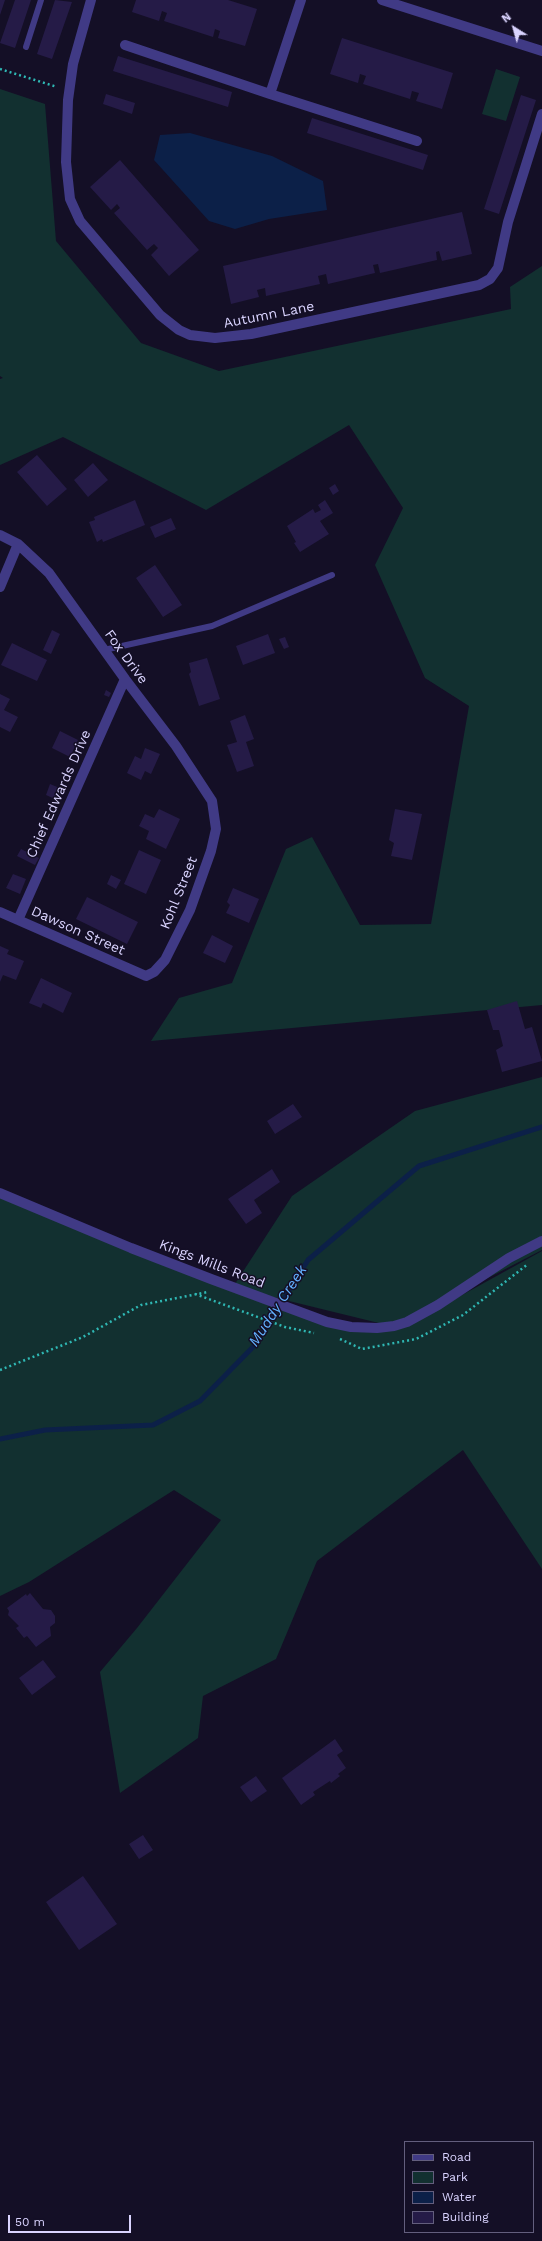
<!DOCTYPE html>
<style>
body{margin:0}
#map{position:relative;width:542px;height:2241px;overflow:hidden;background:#140f26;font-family:"Work Sans",sans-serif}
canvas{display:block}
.legend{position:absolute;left:404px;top:2141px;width:130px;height:92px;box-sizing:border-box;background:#140f26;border:1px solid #635e7d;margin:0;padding:5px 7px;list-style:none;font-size:12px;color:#dad4ff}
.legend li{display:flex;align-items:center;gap:8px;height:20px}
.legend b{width:20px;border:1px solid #635e7d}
.north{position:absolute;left:494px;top:8px;width:40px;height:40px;-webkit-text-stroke:3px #140f26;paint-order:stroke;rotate:323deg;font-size:11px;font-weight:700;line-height:16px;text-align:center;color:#dad4ff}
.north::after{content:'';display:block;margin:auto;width:14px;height:18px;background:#dad4ff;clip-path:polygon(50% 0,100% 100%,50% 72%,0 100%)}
.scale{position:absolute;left:8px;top:2215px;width:123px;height:18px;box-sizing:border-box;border:2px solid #dad4ff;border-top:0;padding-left:5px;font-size:12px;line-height:14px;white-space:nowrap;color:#dad4ff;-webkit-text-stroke:3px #140f26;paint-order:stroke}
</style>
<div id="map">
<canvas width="542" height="2241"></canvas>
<ul class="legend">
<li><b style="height:5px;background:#403a85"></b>Road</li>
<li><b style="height:11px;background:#123030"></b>Park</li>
<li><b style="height:11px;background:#0c2048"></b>Water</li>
<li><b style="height:11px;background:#251b47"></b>Building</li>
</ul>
<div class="north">N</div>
<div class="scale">50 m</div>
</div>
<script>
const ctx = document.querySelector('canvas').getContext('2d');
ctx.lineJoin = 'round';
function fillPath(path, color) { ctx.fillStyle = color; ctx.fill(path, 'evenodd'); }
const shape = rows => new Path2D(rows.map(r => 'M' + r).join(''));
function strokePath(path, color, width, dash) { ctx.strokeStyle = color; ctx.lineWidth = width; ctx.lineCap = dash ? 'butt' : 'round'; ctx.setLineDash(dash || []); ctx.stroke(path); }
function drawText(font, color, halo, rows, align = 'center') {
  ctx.font = font + ' "Work Sans",sans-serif'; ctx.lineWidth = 3; ctx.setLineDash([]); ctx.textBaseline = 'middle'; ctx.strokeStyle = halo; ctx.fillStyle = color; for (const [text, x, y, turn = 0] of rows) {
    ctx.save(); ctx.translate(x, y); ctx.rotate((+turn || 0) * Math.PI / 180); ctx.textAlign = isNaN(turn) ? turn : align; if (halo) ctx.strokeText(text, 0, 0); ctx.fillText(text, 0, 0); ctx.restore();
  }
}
const green = shape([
 [496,69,520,77,506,121,482,114],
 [0,89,45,104,56,241,141,343,219,371,511,309,510,287,542,266,542,1005,151,1041,179,998,232,983,286,849,312,837,360,925,431,924,469,706,425,678,375,565,403,508,349,425,206,510,63,437,0,465,0,379,3,378,0,376],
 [542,1077,542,1250,395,1326,404,1327,542,1251,542,1569,463,1450,317,1561,276,1659,203,1696,198,1738,120,1793,100,1672,137,1628,221,1520,174,1490,29,1582,0,1596,0,1191,233,1287,292,1196,415,1111],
 [240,1289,391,1326,327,1322]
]);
const water = shape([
 [190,133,272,156,323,181,327,210,269,219,235,229,209,221,154,160,160,135]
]);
const stream = shape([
 [0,1439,45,1430,153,1425,200,1401,255,1345,308,1260,419,1166,542,1127]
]);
const building = shape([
 [0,0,5,0,0,15],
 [15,0,31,0,15,48,0,43],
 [55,0,72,2,52,59,37,54],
 [136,0,228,0,257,9,245,46,218,38,220,31,215,29,213,37,164,21,167,13,162,11,159,21,132,12],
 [342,38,453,73,442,109,416,101,419,93,412,91,410,99,363,84,366,76,360,74,358,83,330,74],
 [118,56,232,92,228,107,113,71],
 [106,94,135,103,132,114,103,104],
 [521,95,536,100,499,214,484,209],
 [312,118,428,155,423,170,307,133],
 [120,160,199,250,169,276,151,255,158,248,154,244,147,250,114,213,120,208,117,204,111,210,90,187],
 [462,212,472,254,442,261,439,251,436,252,437,260,380,273,378,264,373,265,375,273,328,284,326,274,318,276,320,284,266,296,265,288,257,290,259,297,231,304,223,266],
 [37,455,67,489,47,506,17,472],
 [93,463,108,480,88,497,74,480],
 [335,484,339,491,333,495,329,488],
 [135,500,145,525,103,542,102,539,97,542,89,522,95,520,94,517],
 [325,500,333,513,320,521,329,534,300,552,294,543,296,542,287,526,313,509,315,513,321,510,318,505],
 [171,518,176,529,155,538,150,527],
 [155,565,182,605,163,617,136,578],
 [52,630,60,634,51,654,43,650],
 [268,634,275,653,243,665,236,646],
 [285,637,289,647,284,649,279,639],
 [12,643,47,660,37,681,1,665],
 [207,658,220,699,199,706,189,674,191,672,189,663],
 [106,690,111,693,109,697,104,695],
 [0,694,10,699,4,710,18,717,10,732,0,727],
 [245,715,254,739,246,742,254,766,237,772,227,745,237,742,230,721],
 [60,731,78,740,70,757,52,748],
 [145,748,160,754,151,774,145,771,141,780,127,773,135,756,141,759],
 [50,784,62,789,57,800,46,795],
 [159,809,180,819,166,849,146,839,149,831,139,826,145,814,154,818],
 [395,809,422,814,412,860,391,856,394,843,389,840],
 [21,849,39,858,35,865,17,856],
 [139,850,161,860,146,894,124,884],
 [13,874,26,879,20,894,6,888],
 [111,875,121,880,116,889,107,884],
 [233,888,259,899,249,923,226,913,230,905,227,902],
 [87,897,138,922,127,944,76,919],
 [212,935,233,946,225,963,203,953],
 [0,946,9,950,7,954,24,961,16,980,3,975,0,982],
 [41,978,72,993,63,1013,43,1003,41,1008,29,1003],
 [517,1001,525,1029,532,1027,542,1061,502,1072,496,1050,503,1046,499,1030,493,1030,487,1010],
 [293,1104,302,1117,275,1134,267,1121],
 [272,1169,280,1182,254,1200,262,1213,246,1224,228,1199],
 [30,1593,43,1609,51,1610,55,1616,55,1623,50,1627,51,1636,36,1647,27,1636,24,1638,16,1628,19,1626,8,1615,9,1611,7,1608,26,1594,27,1596],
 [43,1660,56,1677,32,1695,19,1678],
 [335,1739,343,1751,337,1755,346,1768,338,1774,340,1776,331,1783,330,1781,313,1792,315,1795,301,1805,282,1778],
 [256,1776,267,1791,251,1802,240,1787],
 [143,1835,153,1850,139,1859,129,1844],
 [83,1876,117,1924,79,1950,46,1902]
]);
const path = shape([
 [0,69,57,87],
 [195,1294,285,1327,314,1333],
 [340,1339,362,1349,416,1339,463,1315,528,1264],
 [0,1370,83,1337,141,1305,208,1292]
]);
const service = shape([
 [26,47,41,0],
 [104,650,212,626,332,575]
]);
const minor = shape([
 [91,0,73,64,68,100,66,162,70,199,80,221,160,315,179,330,190,335,215,338,251,334,479,285,490,279,498,268,508,222,542,114],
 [382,0,542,51],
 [125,45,270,94,301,0],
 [270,94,417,141],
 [0,535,18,544,49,573,125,679,176,746,212,801,216,829,211,851,190,910,165,960,154,972,146,976,0,912],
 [0,587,18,544],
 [18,920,125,679]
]);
const tertiary = shape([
 [0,1193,131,1248,211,1279,327,1322,351,1327,377,1328,394,1326,407,1322,438,1305,509,1258,542,1241]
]);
const streetNames = [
 ["Autumn Lane",269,315,-11],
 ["Fox Drive",126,657,54],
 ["Chief Edwards Drive",59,794,-66],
 ["Kohl Street",179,893,-68],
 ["Dawson Street",78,931,24],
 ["Kings Mills Road",212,1264,21]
];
const waterNames = [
 ["Muddy Creek",278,1306,-57]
];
fillPath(green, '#123030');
fillPath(water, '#0c2048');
strokePath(stream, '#0c2048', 5);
fillPath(building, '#251b47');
strokePath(path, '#2fb8b4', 2.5, [2, 3]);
strokePath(service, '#403a85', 6);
strokePath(minor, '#403a85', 10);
strokePath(tertiary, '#403a85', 10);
drawText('14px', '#dad4ff', '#140f26', streetNames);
drawText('italic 15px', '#62b1ff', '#140f26', waterNames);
</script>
